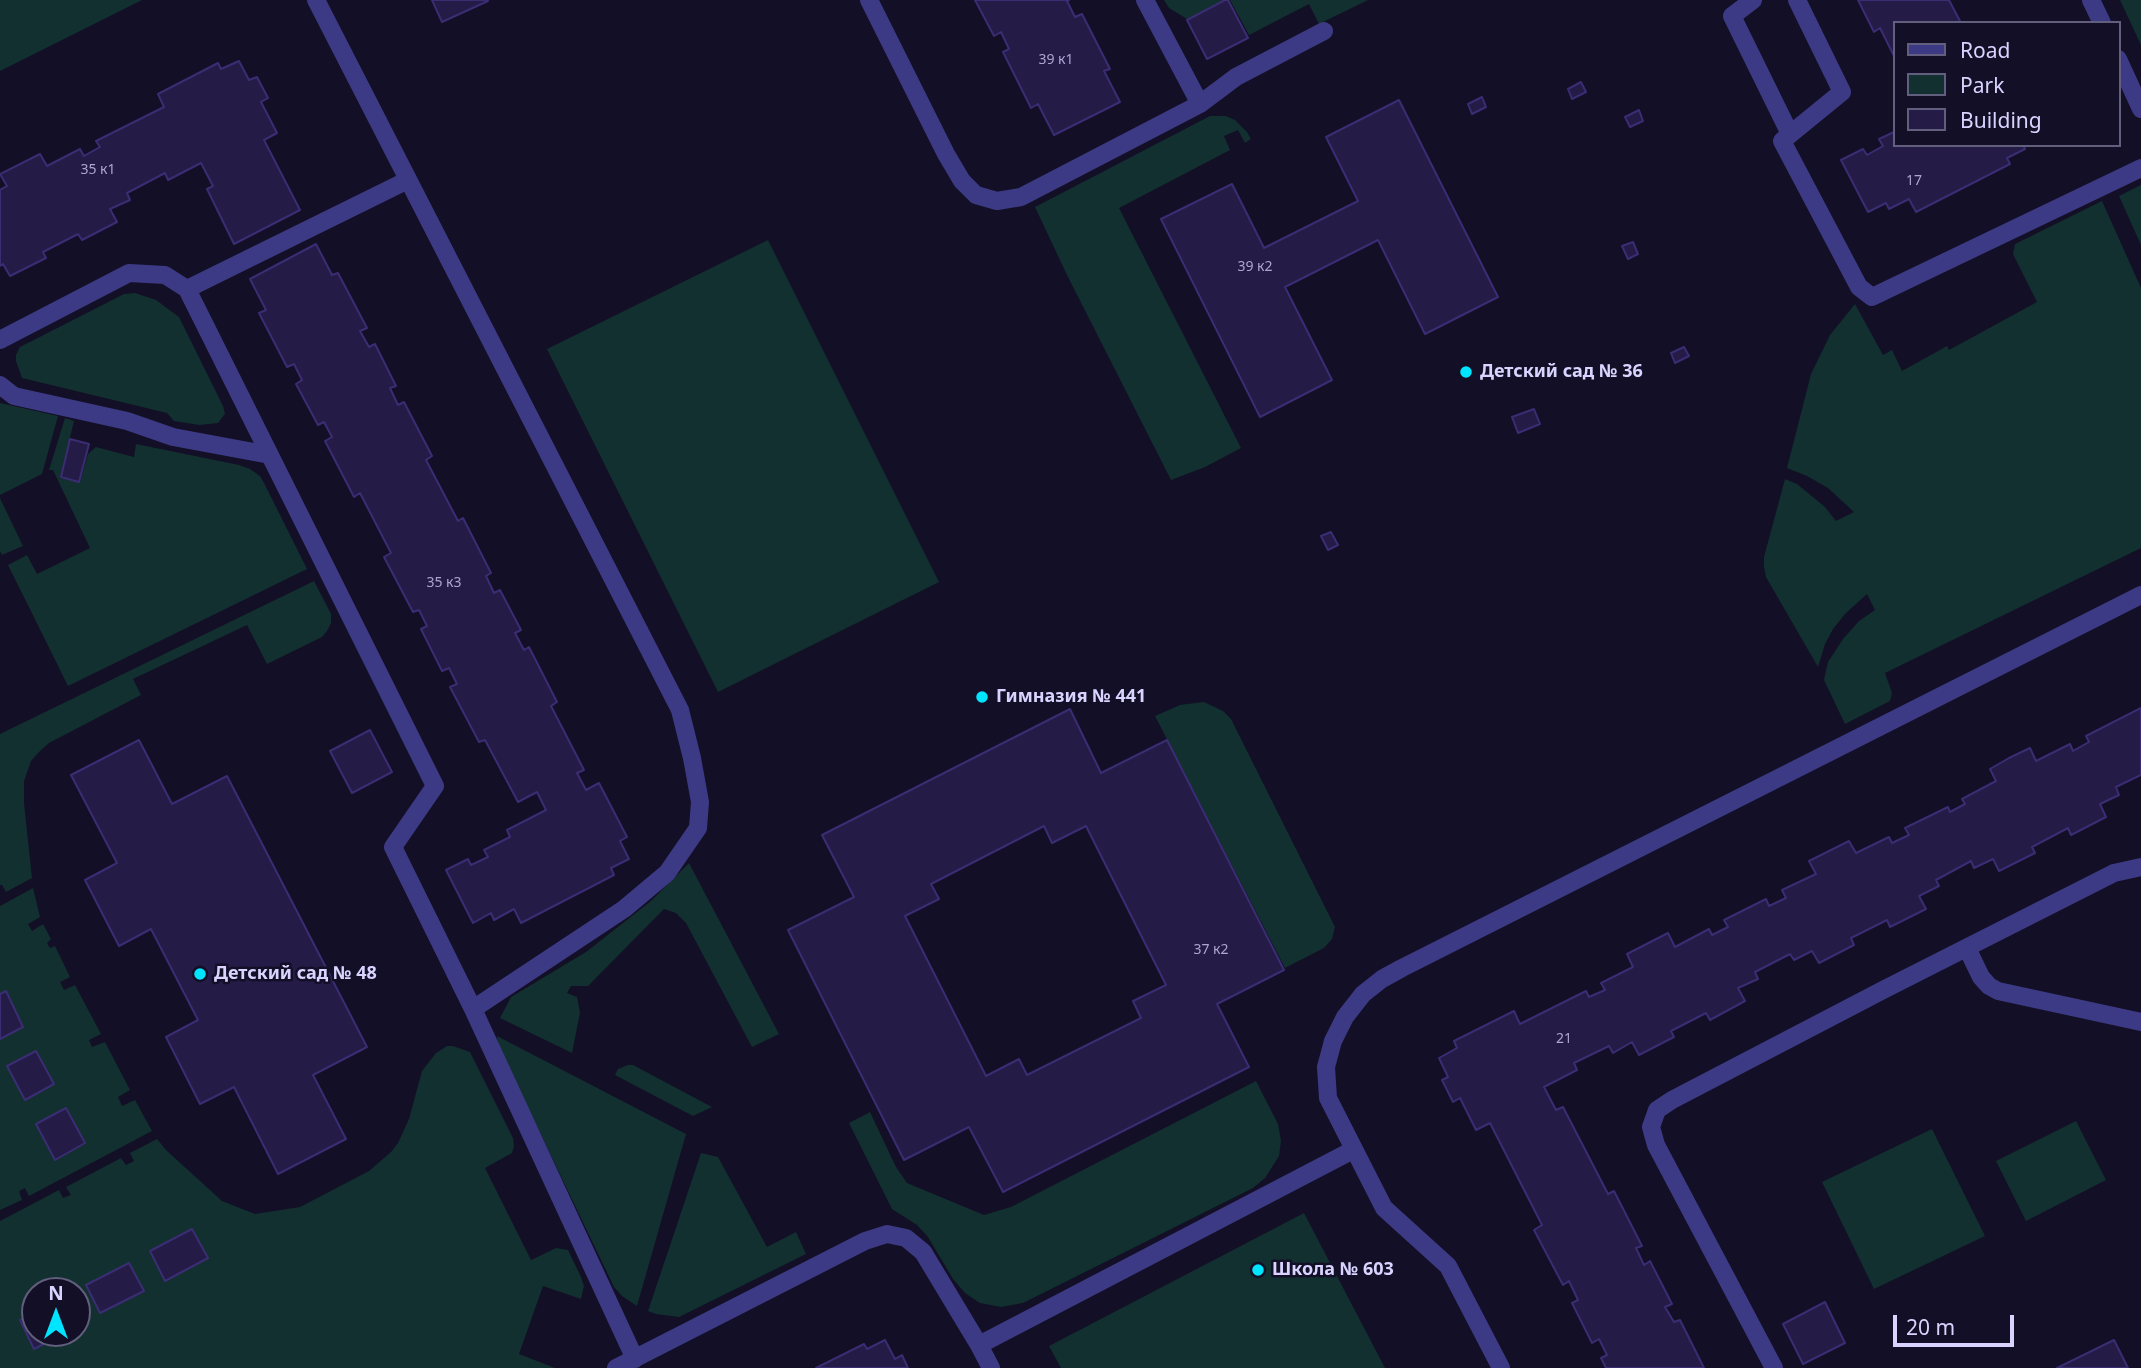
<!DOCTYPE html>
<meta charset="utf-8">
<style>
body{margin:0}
#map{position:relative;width:2141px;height:1368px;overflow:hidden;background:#130f26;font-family:"Noto Sans",sans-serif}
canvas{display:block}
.legend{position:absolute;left:1893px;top:21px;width:228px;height:126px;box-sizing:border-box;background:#130f26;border:2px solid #625e7d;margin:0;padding:9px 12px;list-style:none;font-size:21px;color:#d9d4ff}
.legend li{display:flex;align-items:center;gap:14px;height:35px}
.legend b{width:35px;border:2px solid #625e7d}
.north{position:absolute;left:21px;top:1277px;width:70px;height:70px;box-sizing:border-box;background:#130f26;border:2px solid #625e7d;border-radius:50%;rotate:0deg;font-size:19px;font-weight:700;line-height:28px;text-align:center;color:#d9d4ff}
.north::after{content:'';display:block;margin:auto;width:24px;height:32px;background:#00e5ff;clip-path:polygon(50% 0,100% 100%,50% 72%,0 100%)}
.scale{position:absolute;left:1893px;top:1315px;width:121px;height:32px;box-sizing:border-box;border:4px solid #d9d4ff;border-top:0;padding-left:9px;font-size:21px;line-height:24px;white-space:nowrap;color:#d9d4ff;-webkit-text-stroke:5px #130f26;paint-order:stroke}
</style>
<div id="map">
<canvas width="2141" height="1368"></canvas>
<ul class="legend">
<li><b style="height:9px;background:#3d3a85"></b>Road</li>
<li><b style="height:19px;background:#12302f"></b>Park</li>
<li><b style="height:19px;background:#241b47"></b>Building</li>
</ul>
<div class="north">N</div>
<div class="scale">20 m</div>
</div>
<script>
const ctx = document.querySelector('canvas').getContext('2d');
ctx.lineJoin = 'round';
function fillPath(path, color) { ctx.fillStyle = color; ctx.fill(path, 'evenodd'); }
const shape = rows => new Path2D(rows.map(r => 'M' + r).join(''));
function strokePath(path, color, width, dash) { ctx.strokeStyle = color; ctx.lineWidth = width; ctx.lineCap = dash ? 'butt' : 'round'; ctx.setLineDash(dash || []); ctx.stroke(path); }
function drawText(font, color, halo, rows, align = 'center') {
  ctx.font = font + ' "Noto Sans",sans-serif'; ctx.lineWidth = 5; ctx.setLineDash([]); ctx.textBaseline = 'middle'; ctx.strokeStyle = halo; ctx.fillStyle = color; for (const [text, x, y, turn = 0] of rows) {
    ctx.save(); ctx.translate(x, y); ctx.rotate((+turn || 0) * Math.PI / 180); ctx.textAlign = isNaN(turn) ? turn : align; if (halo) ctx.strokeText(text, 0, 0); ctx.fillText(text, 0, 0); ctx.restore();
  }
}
const green = shape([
 [0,0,142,0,0,71],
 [1164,0,1224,0,1187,19,1169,8],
 [1230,0,1368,0,1319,24,1309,4,1249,35],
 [2120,0,2141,0,2141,45],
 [1210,116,1226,116,1235,120,1247,132,1251,139,1245,143,1238,130,1224,136,1230,150,1119,208,1241,448,1205,467,1171,480,1067,275,1035,207],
 [2141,185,2141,245,2119,196],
 [2102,201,2141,288,2141,548,1885,673,1892,693,1890,701,1845,724,1824,680,1828,662,1843,639,1859,621,1875,610,1867,594,1845,614,1833,629,1825,644,1818,667,1766,577,1764,567,1764,557,1785,479,1797,484,1825,507,1836,521,1854,512,1828,488,1807,476,1787,468,1811,374,1830,335,1855,304,1883,355,1892,350,1902,371,1947,346,1949,350,2037,302,2013,254,2015,244],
 [768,240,939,582,718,692,547,349],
 [135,293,156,300,179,317,223,406,225,414,218,423,199,425,174,421,167,413,22,378,16,361,16,355,20,347,124,294],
 [0,403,58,416,42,474,0,495],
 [65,418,74,421,60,478,80,482,88,454,96,447,134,457,136,444,239,465,250,469,260,476,264,483,307,569,68,686,8,565,27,555,37,574,90,548,53,470,49,470],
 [0,498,23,546,2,555,0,551],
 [314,581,331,614,331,623,327,631,322,637,267,664,247,625,133,679,141,695,49,743,40,751,31,761,24,781,24,803,32,878,6,892,2,885,0,885,0,734],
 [1204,702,1223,711,1231,719,1335,927,1332,939,1324,948,1285,968,1155,716,1180,705],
 [689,863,779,1034,752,1047,686,923,676,913,664,909,588,986,571,986,567,993,577,997,580,1013,572,1053,500,1018,511,997,586,952,651,901],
 [33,888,40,917,28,924,32,931,43,924,51,939,47,943,50,948,55,946,70,977,60,982,64,990,75,985,101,1034,89,1040,92,1047,105,1042,130,1090,118,1097,122,1106,135,1100,152,1131,29,1196,25,1188,19,1191,22,1200,0,1210,0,906],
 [497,1036,686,1134,637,1306,622,1296,614,1287,498,1045],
 [447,1046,453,1046,470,1052,513,1138,514,1146,512,1153,485,1168,531,1260,556,1248,568,1250,581,1277,584,1286,581,1299,543,1286,519,1354,555,1368,0,1368,0,1221,59,1190,63,1198,71,1195,66,1187,121,1158,126,1165,134,1161,130,1153,157,1139,166,1150,222,1201,255,1214,300,1207,369,1171,391,1152,398,1143,409,1119,422,1071,436,1053],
 [35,1291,77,1291,77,1333,35,1333],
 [628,1065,633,1065,712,1107,693,1116,615,1075,618,1069],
 [1256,1081,1278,1124,1281,1141,1279,1156,1265,1178,1253,1188,1023,1303,1001,1307,980,1303,965,1293,953,1279,928,1237,917,1225,892,1209,849,1123,870,1112,896,1167,907,1183,984,1215,1011,1207],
 [2076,1121,2106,1180,2026,1221,1996,1161],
 [1932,1129,1985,1236,1874,1289,1822,1182],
 [701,1153,718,1157,767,1247,796,1232,806,1254,679,1317,656,1314,648,1311],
 [1304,1213,1385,1368,1061,1368,1049,1346]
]);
const building = shape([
 [432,0,487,0,488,1,442,22,432,0],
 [975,0,1069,0,1067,1,1075,17,1082,14,1110,69,1104,71,1120,102,1054,135,1038,104,1031,108,1003,52,1009,49,1001,32,994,36,975,0],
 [1225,0,1228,0,1248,38,1207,59,1187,20,1225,0],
 [1858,0,1949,0,1961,23,1894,23,1894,56,1880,28,1874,32,1858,0],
 [239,61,249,80,257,77,268,98,261,102,277,133,264,140,300,210,234,244,207,189,213,186,201,163,168,180,165,173,127,193,130,200,110,209,117,222,82,240,78,234,43,252,46,258,10,276,3,264,0,266,0,190,7,186,0,174,40,154,47,166,80,149,84,156,100,147,96,141,164,107,158,94,218,63,221,69,239,61],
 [1581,82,1586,92,1572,99,1568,89,1581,82],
 [1482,97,1486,107,1472,114,1468,104,1482,97],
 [1399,100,1498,297,1425,334,1378,240,1285,287,1332,380,1260,417,1161,219,1232,184,1264,248,1358,201,1326,137,1399,100],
 [1639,110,1643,121,1630,127,1625,117,1639,110],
 [1894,132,1894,145,2023,145,2025,149,2007,158,2010,164,1916,212,1909,199,1889,209,1886,203,1868,212,1841,160,1863,149,1867,155,1883,146,1879,139,1894,132],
 [1633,242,1638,254,1628,259,1622,246,1633,242],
 [316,244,332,275,338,273,367,328,360,331,369,347,375,344,396,386,390,388,398,405,404,402,432,456,426,460,458,521,463,518,491,573,486,576,494,593,500,590,521,630,515,633,524,650,529,647,557,702,551,706,584,770,577,773,586,790,599,783,627,837,620,841,629,859,611,868,614,875,521,923,514,909,494,920,491,913,473,923,446,870,468,859,471,865,488,857,484,850,510,837,507,830,546,810,537,792,518,802,485,740,479,742,450,687,457,684,449,668,442,671,421,629,427,626,419,610,413,612,384,557,391,553,360,493,354,497,325,441,332,437,324,422,318,425,296,384,302,380,294,364,287,367,259,313,266,310,250,279,316,244],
 [1684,347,1689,356,1675,363,1671,353,1684,347],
 [1534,409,1540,424,1518,433,1512,417,1534,409],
 [70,439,89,444,79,482,61,477,70,439],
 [1331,532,1338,545,1328,550,1321,536,1331,532],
 [2141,708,2141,775,2116,787,2119,795,2100,804,2106,817,2071,835,2068,828,2032,847,2035,853,1999,871,1993,859,1974,868,1971,861,1936,880,1939,886,1919,896,1926,909,1890,927,1887,920,1851,938,1854,945,1819,963,1812,951,1794,960,1790,954,1755,972,1758,979,1738,988,1745,1001,1710,1020,1706,1013,1671,1031,1674,1037,1639,1055,1632,1042,1613,1053,1609,1046,1574,1063,1577,1070,1544,1087,1556,1110,1563,1107,1608,1194,1614,1191,1642,1246,1636,1248,1644,1265,1650,1261,1672,1304,1665,1307,1674,1322,1680,1320,1704,1368,1606,1368,1601,1358,1607,1355,1599,1339,1592,1343,1572,1303,1578,1300,1569,1281,1563,1285,1534,1230,1542,1225,1490,1123,1476,1130,1460,1098,1453,1102,1442,1080,1448,1077,1439,1058,1457,1048,1454,1041,1514,1011,1520,1024,1586,991,1589,997,1605,990,1601,983,1633,967,1627,954,1668,933,1675,947,1709,929,1712,935,1728,927,1724,920,1766,899,1769,906,1786,898,1782,890,1816,874,1809,861,1849,841,1856,853,1889,837,1892,843,1909,835,1905,828,1948,807,1950,812,1965,804,1962,799,1996,781,1990,769,2009,758,2030,748,2036,761,2070,744,2073,751,2089,742,2086,736,2141,708],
 [1070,709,1101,773,1167,740,1284,970,1217,1004,1249,1067,1003,1192,969,1127,904,1160,788,930,854,897,822,835,1070,709],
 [1044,826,1052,843,1086,826,1166,985,1133,1001,1141,1018,1027,1075,1019,1059,986,1076,905,916,939,899,931,884,1044,826],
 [370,730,392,772,352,793,330,751,370,730],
 [139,740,172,804,227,776,367,1047,313,1075,346,1139,278,1174,234,1087,200,1104,166,1037,198,1020,151,929,119,946,85,880,117,863,71,775,139,740],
 [6,991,23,1027,0,1039,0,994,6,991],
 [36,1051,54,1084,25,1100,7,1066,36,1051],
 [66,1108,85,1143,55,1160,36,1124,66,1108],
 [192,1229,208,1258,165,1281,150,1251,192,1229],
 [129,1263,144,1291,100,1313,86,1285,129,1263],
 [1825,1302,1845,1343,1803,1364,1783,1324,1825,1302],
 [35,1313,35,1333,65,1333,34,1349,20,1320,35,1313],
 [885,1340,895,1359,902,1355,908,1368,816,1368,864,1344,867,1349,885,1340],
 [2114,1340,2128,1368,2057,1368,2114,1340]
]);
const lane = shape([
 [316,0,680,710,692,758,700,802,698,828,667,873,624,909,473,1009],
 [869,0,946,154,962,181,976,195,997,201,1021,197,1200,104,1236,77,1324,31],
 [1145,0,1200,104],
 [1753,0,1732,16,1790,134],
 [1797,0,1842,92,1782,141,1859,287,1872,297,2141,168],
 [187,289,408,180],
 [0,340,129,273,165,275,187,289,435,786,393,847,473,1009,635,1359],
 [0,385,14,396,127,421,173,437,270,455],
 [1967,948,1981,977,1989,986,1998,991,2141,1022],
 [979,1345,991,1368],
 [616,1368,865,1241,887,1234,906,1238,923,1252,979,1345,1353,1150],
 [1501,1368,1448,1266,1384,1208,1328,1098,1326,1067,1333,1041,1345,1017,1363,994,1382,979,1402,968,2141,595],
 [1774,1368,1656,1145,1651,1127,1657,1110,1672,1100,1885,989,2114,873,2141,867]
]);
const street = shape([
 [2091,0,2102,23],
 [2118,59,2141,109]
]);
const markers = [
 [1466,372,7,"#00e5ff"],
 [982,697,7,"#00e5ff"],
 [200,974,7,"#00e5ff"],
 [1258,1270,7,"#00e5ff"]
];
const numberNames = [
 ["39 к1",1056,60],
 ["35 к1",98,170],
 ["17",1914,181],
 ["39 к2",1255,267],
 ["35 к3",444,583],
 ["37 к2",1211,950],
 ["21",1564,1039]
];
const poiNames = [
 ["Детский сад № 36",1480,372],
 ["Гимназия № 441",996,697],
 ["Детский сад № 48",214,974],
 ["Школа № 603",1272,1270]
];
fillPath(green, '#12302f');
fillPath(building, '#241b47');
strokePath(building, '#3b2d73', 2);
strokePath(lane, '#3d3a85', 18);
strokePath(street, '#3d3a85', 18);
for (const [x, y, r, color] of markers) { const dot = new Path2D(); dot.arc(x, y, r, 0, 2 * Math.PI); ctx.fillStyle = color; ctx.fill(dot); strokePath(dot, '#130f26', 2.5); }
drawText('14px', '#aca6d1', null, numberNames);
drawText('bold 18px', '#d9d4ff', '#130f26', poiNames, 'left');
</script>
